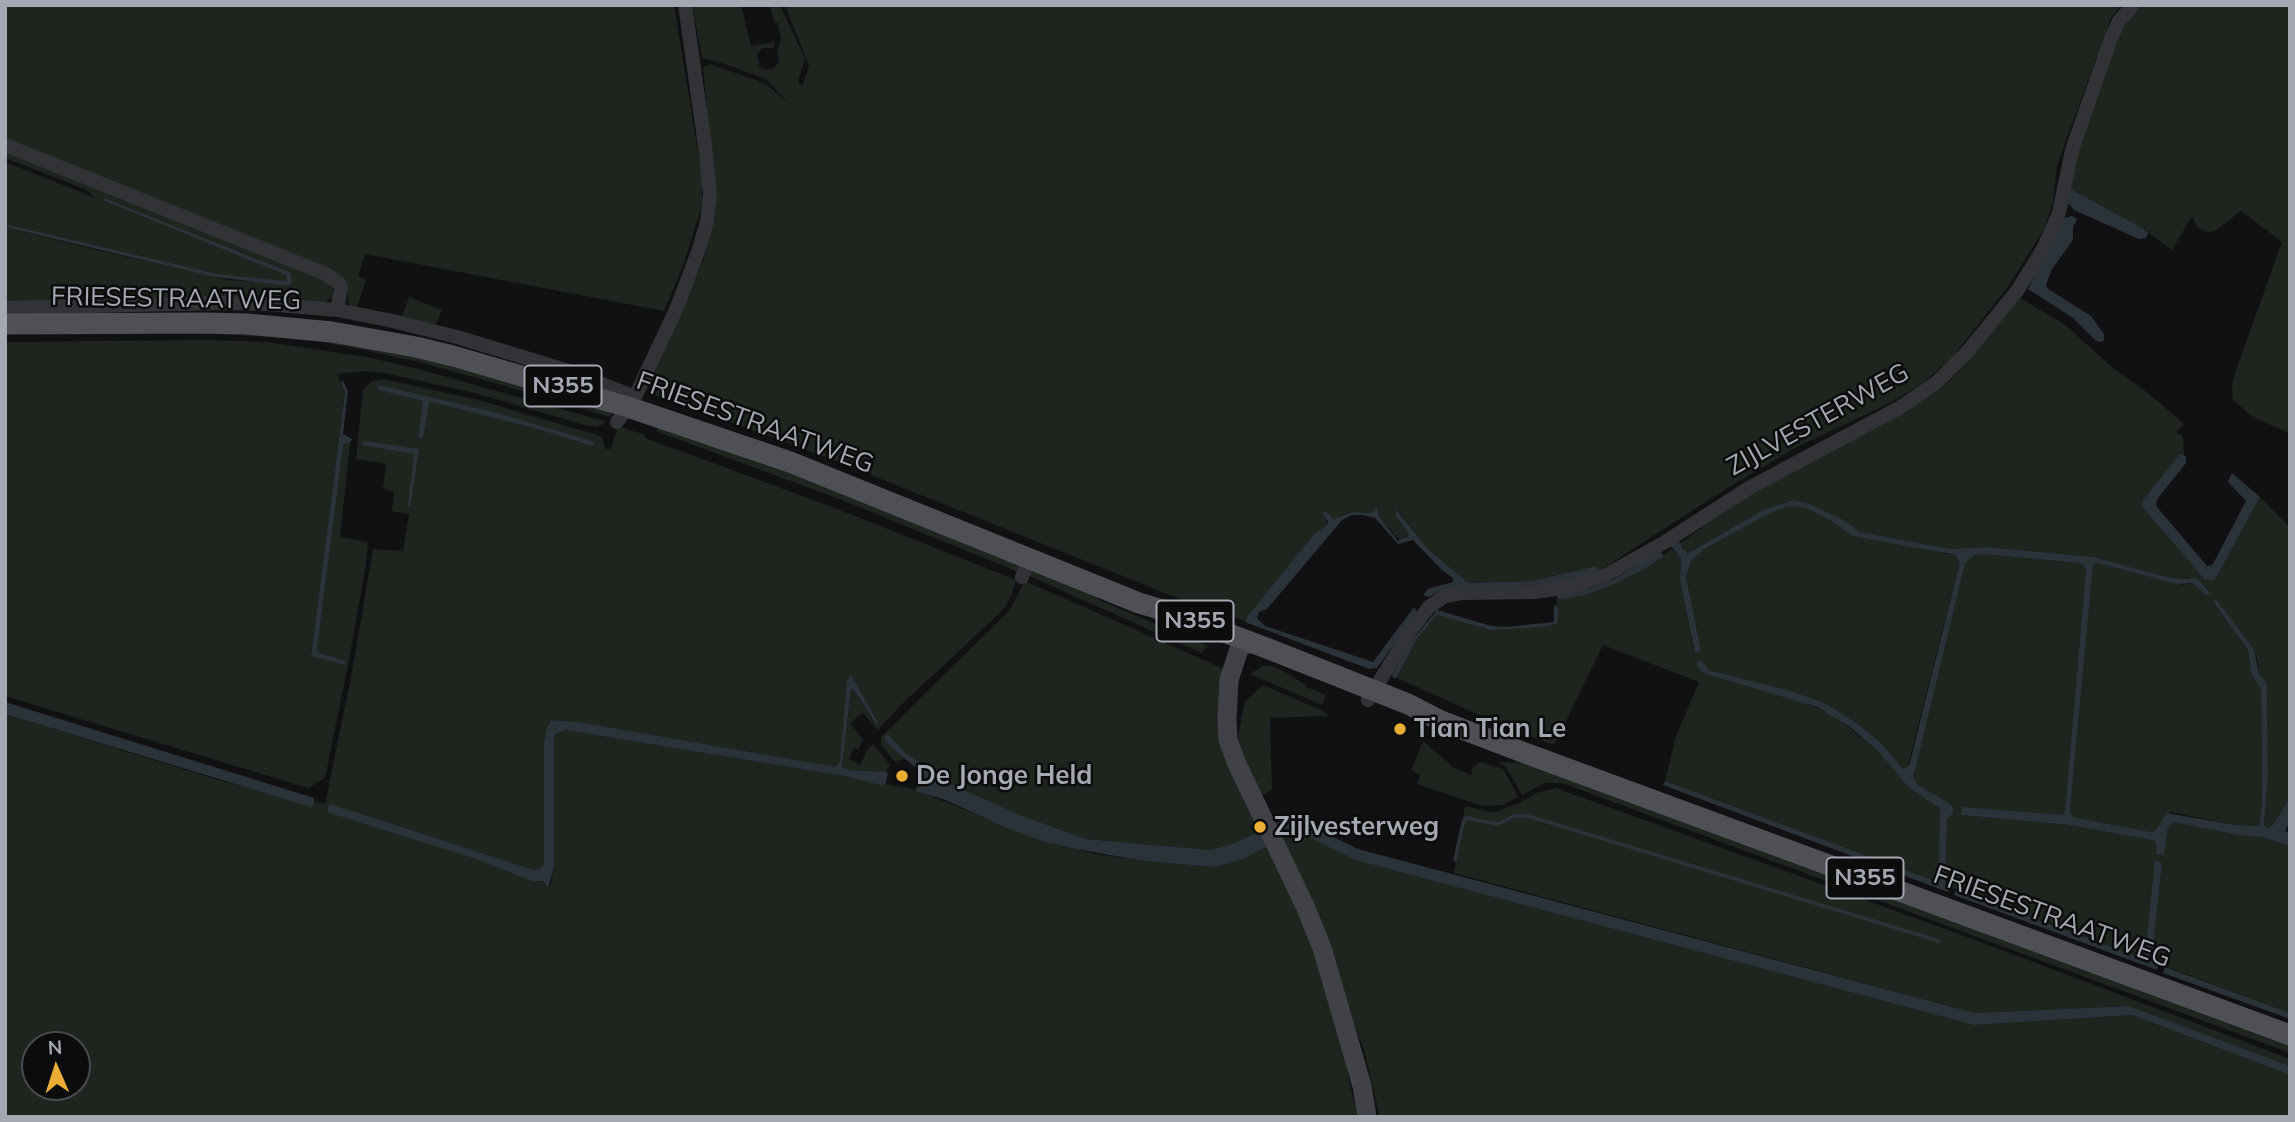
<!DOCTYPE html>
<style>
body{margin:0}
#map{position:relative;width:2295px;height:1122px;overflow:hidden;background:#111113;font-family:Mulish,sans-serif}
canvas{display:block}
.frame{position:absolute;inset:0;border:7px solid #a3a8b3;pointer-events:none}
.north{position:absolute;left:21px;top:1031px;width:70px;height:70px;box-sizing:border-box;background:#0c0c0d;border:2px solid #484a4f;border-radius:50%;rotate:357deg;font-size:19px;font-weight:700;line-height:28px;text-align:center;color:#a3a8b3}
.north::after{content:'';display:block;margin:auto;width:24px;height:32px;background:#e9ae33;clip-path:polygon(50% 0,100% 100%,50% 72%,0 100%)}
</style>
<div id="map">
<canvas width="2295" height="1122"></canvas>
<div class="frame"></div>
<div class="north">N</div>
</div>
<script>
const ctx = document.querySelector('canvas').getContext('2d');
ctx.lineJoin = 'round';
function fillPath(path, color) { ctx.fillStyle = color; ctx.fill(path, 'evenodd'); }
const shape = rows => new Path2D(rows.map(r => 'M' + r).join(''));
function strokePath(path, color, width, dash) { ctx.strokeStyle = color; ctx.lineWidth = width; ctx.lineCap = dash ? 'butt' : 'round'; ctx.setLineDash(dash || []); ctx.stroke(path); }
function drawText(font, color, halo, rows, align = 'center') {
  ctx.font = font + ' Mulish,sans-serif'; ctx.lineWidth = 5; ctx.setLineDash([]); ctx.textBaseline = 'middle'; ctx.strokeStyle = halo; ctx.fillStyle = color; for (const [text, x, y, turn = 0] of rows) {
    ctx.save(); ctx.translate(x, y); ctx.rotate((+turn || 0) * Math.PI / 180); ctx.textAlign = isNaN(turn) ? turn : align; if (halo) ctx.strokeText(text, 0, 0); ctx.fillText(text, 0, 0); ctx.restore();
  }
}
const green = shape([
 [5,5,674,5,702,176,702,205,683,266,664,311,365,254,358,276,366,280,358,305,357,308,349,307,347,286,5,142],
 [692,5,741,5,751,46,775,42,773,48,762,48,757,54,759,66,766,70,774,68,779,62,777,50,781,40,778,23,774,23,770,5,780,5,805,59,798,82,802,86,809,66,785,5,2122,5,2111,18,2065,143,2057,166,2053,202,2044,229,2008,287,1953,356,1923,383,1888,404,1799,446,1729,487,1599,571,1597,566,1532,581,1468,583,1427,548,1397,509,1409,534,1400,541,1379,516,1377,507,1372,513,1353,512,1334,519,1326,511,1327,525,1314,534,1245,621,1190,603,829,458,652,394,650,383,704,259,716,207,703,67,709,64,756,80,770,87,790,105,769,82,763,78,722,63,702,58],
 [2141,5,2290,5,2290,434,2252,416,2233,400,2232,387,2234,376,2282,242,2241,211,2215,231,2207,232,2197,227,2192,216,2172,250,2144,229,2069,188,2074,161,2120,29,2126,19],
 [5,151,328,280,333,288,332,297,326,302,5,301,5,227,84,247,228,280,290,285,292,275,104,198,286,275,287,281,218,274,5,224,5,162,95,198,87,190,5,158],
 [409,297,442,310,436,324,433,326,402,317],
 [2020,298,2064,324,2113,368,2148,393,2184,424,2176,432,2183,437,2184,454,2178,457,2142,504,2205,580,2216,578,2260,497,2290,527,2290,798,2272,826,2268,828,2264,825,2268,776,2267,684,2259,674,2257,657,2218,602,2213,603,2248,650,2251,674,2261,689,2262,804,2259,826,2236,825,2170,812,2156,830,2151,832,2073,817,2070,811,2093,565,2097,563,2183,585,2192,583,2207,596,2210,592,2199,580,2187,577,2181,579,2167,577,2094,557,1987,547,1950,549,1860,532,1850,525,1808,503,1793,500,1763,510,1687,553,1680,548,1681,543,1748,493,1900,414,1944,386,1958,372],
 [227,329,384,346,613,411,612,414,610,417,481,379,414,361,364,350,307,339,198,333,5,334],
 [206,340,267,342,367,357,418,369,607,422,597,427,585,425,475,393,385,373,364,371,337,374,345,392,311,656,346,661,319,653,317,650,343,447,346,443,350,443,340,537,368,542,366,564,348,665,325,778,308,788,5,696,5,342],
 [383,379,478,400,594,434,602,437,605,449,611,449,618,426,645,435,645,438,827,505,1016,580,1012,594,1004,609,901,705,878,730,863,713,850,723,863,740,858,750,854,748,849,758,860,765,869,747,874,745,890,765,886,772,849,770,842,767,851,689,854,690,874,723,879,724,851,676,840,763,836,767,579,722,551,720,546,729,544,741,544,864,539,869,534,870,343,808,329,805,532,880,543,881,546,887,550,887,554,867,554,738,560,731,565,730,844,776,885,786,887,784,916,790,1045,842,1096,854,1144,861,1214,867,1267,846,1304,921,1339,1031,1357,1117,5,1117,5,714,218,780,314,805,315,801,325,804,353,667,373,549,403,551,409,514,392,511,394,492,383,489,386,464,356,459,363,390,372,381],
 [379,385,495,412,595,442,595,444,592,446,534,428,431,402,429,402,423,438,418,438,423,401,378,390,377,386],
 [35,1045,77,1045,77,1087,35,1087],
 [658,427,740,451,1020,564,1018,572,847,502,656,431],
 [1788,506,1806,508,1843,527,1946,554,1956,555,1959,558,1960,562,1907,769,1903,769,1881,743,1858,724,1825,703,1791,691,1709,670,1702,661,1703,673,1799,700,1836,717,1878,751,1908,787,1937,804,1940,808,1938,875,1938,879,1935,881,1665,781,1676,736,1699,682,1603,645,1554,745,1497,723,1397,678,1417,639,1437,615,1491,630,1557,624,1557,598,1565,599,1589,594,1612,585,1641,571,1672,549,1681,559,1680,581,1693,647,1700,652,1687,587,1686,577,1691,561,1706,548,1765,516],
 [1982,554,2079,563,2086,569,2065,811,2062,815,1961,815,2070,825,2155,841,2164,854,2168,827,2170,823,2174,822,2262,837,2290,846,2290,1013,2154,962,2152,957,2162,863,2145,954,2142,958,1950,887,1945,883,1947,819,1953,807,1949,803,1918,785,1915,781,1915,770,1965,564,1973,556],
 [1031,569,1067,581,1104,602,1208,646,1202,653,1027,575],
 [1025,581,1224,669,1220,720,1260,831,1235,843,1210,850,1086,839,1020,815,948,783,907,754,888,735,891,747,905,758,895,762,881,745,881,737,1009,611],
 [1263,666,1271,666,1281,670,1306,685,1306,687,1326,695,1322,705,1250,674],
 [1263,685,1321,710,1330,716,1270,718,1272,790,1264,794,1259,794,1238,749,1239,730,1245,702],
 [1423,741,1454,768,1471,775,1473,767,1481,762,1503,769,1518,797,1502,805,1483,806,1417,784,1420,775,1411,770],
 [1497,762,1535,763,2290,1043,2290,1053,1562,783,1545,783,1522,795,1506,767],
 [1556,788,1948,930,2227,1035,2290,1059,2290,1066,2129,1006,1975,1013,1454,873,1465,806,1493,813,1519,803,1537,793],
 [1292,834,1308,837,1355,860,1974,1025,2132,1015,2290,1075,2290,1117,1380,1117,1364,1050,1282,844,1284,837]
]);
const water = shape([
 [2069,188,2144,229,2148,233,2146,238,2139,239,2074,210,2068,203],
 [104,198,291,273,292,282,290,285,279,285,210,276,5,227,5,224,218,274,287,281,286,275,103,200],
 [2072,216,2077,219,2073,227,2073,240,2052,269,2046,285,2048,289,2091,316,2104,334,2104,341,2100,342,2095,340,2073,318,2028,289,2063,218],
 [343,381,348,391,343,434,352,439,350,443,344,444,343,447,317,650,319,653,346,661,346,665,311,656,345,392,341,382],
 [379,385,495,412,595,442,595,444,592,446,534,428,431,402,429,403,423,438,420,439,418,436,423,401,378,390,377,386],
 [363,441,419,449,410,508,408,506,414,454,363,445],
 [2180,454,2186,456,2186,463,2158,498,2156,502,2157,507,2207,566,2212,565,2214,562,2246,501,2229,483,2228,481,2232,473,2260,497,2216,578,2212,580,2205,580,2142,506,2143,500],
 [1793,500,1808,503,1843,520,1860,532,1950,549,1987,547,2094,557,2167,577,2181,579,2195,578,2199,580,2210,593,2207,596,2192,583,2177,584,2097,563,2093,565,2070,811,2073,817,2151,832,2156,830,2166,813,2236,825,2259,826,2262,804,2261,689,2251,674,2248,650,2213,602,2215,600,2218,602,2254,650,2259,674,2267,683,2268,776,2264,825,2268,828,2272,826,2290,798,2290,821,2285,831,2290,834,2290,846,2262,837,2238,835,2174,822,2168,827,2164,855,2156,854,2157,846,2155,841,2070,825,1961,815,1962,807,2062,815,2065,811,2086,569,2079,563,1982,554,1973,556,1965,564,1914,775,1915,781,1918,785,1949,803,1953,807,1953,813,1947,819,1947,826,1945,883,1950,887,1948,892,1663,785,1665,781,1935,881,1938,879,1940,808,1908,787,1878,751,1850,727,1817,707,1703,673,1697,665,1697,661,1702,661,1709,670,1791,691,1825,703,1858,724,1881,743,1903,769,1909,766,1960,562,1956,555,1853,536,1833,522,1806,508,1788,506,1765,516,1706,548,1691,561,1686,577,1701,652,1695,653,1680,581,1681,559,1671,546,1677,541,1681,543,1681,548,1688,553,1763,510],
 [1377,507,1379,516,1398,541,1407,537,1409,534,1396,516,1396,509,1427,548,1468,583,1532,581,1597,566,1599,571,1571,580,1549,584,1440,591,1429,597,1423,595,1428,589,1453,582,1453,578,1441,569,1413,540,1398,544,1375,518,1363,515,1352,515,1342,520,1267,609,1259,612,1257,618,1265,626,1373,662,1414,607,1417,612,1377,668,1369,669,1245,622,1248,616,1314,534,1327,525,1328,521,1322,513,1326,511,1334,519,1353,512,1371,513],
 [1660,551,1664,556,1641,571,1612,585,1589,594,1565,599,1557,598,1557,594,1591,588,1613,580],
 [1554,605,1558,607,1557,624,1541,627,1491,630,1437,615,1417,639,1397,677,1394,679,1392,675,1411,642,1437,610,1491,626,1506,627,1554,622],
 [851,675,879,724,875,723,854,690,851,689,842,767,849,770,886,772,888,773,885,786,844,776,565,730,556,734,554,738,554,867,548,888,543,881,532,881,473,858,327,812,329,805,331,804,534,870,539,869,544,864,544,741,546,729,551,720,579,722,836,767,840,762,847,681],
 [5,702,314,798,314,805,311,807,5,714],
 [885,735,888,735,907,754,948,783,1020,815,1086,839,1210,850,1235,843,1284,819,1315,828,1358,849,1975,1013,2129,1006,2290,1066,2290,1075,2132,1015,1974,1025,1355,860,1308,837,1291,834,1241,860,1214,867,1144,861,1076,849,1045,842,1007,828,943,799,916,791,918,778,916,768,891,747,884,739],
 [2155,861,2162,863,2152,957,2154,962,2159,965,2157,970,1954,895,1956,890,2142,958,2145,954],
 [2165,967,2290,1013,2290,1019,2163,973]
]);
const stream = shape([
 [1455,860,1463,823,1466,818,1498,824,1514,816,1528,816,1939,941]
]);
const street = shape([
 [5,145,326,274,340,284,341,288,337,310],
 [5,308,222,303,266,304,337,310,388,320,457,337,569,371,635,397],
 [617,422,635,397,678,305,699,249,707,221,710,194,705,146,685,5],
 [1022,577,1029,559],
 [1368,700,1411,630,1429,607,1445,596,1462,593,1534,592,1569,587,1606,575,1665,542,1749,488,1899,408,1937,382,1968,351,2017,291,2043,249,2059,213,2072,150,2111,38,2119,21,2133,5]
]);
const secondary = shape([
 [1250,641,1239,649,1229,680,1227,719,1228,740,1237,764,1306,908,1323,951,1362,1086,1367,1117]
]);
const primary = shape([
 [5,324,204,323,247,324,332,332,416,347,453,356,628,407,790,462,1139,603,1176,614,1269,649,1408,704,1441,721,1525,753,2290,1035]
]);
const markers = [
 [1400,729,7,"#e9ae33"],
 [902,776,7,"#e9ae33"],
 [1260,827,7,"#e9ae33"]
];
const shields = [
 [563,386,77],
 [1195,621,77],
 [1865,878,77]
];
const shieldNames = [
 ["N355",563,386],
 ["N355",1195,621],
 ["N355",1865,878]
];
const streetNames = [
 ["FRIESESTRAATWEG",176,299,1],
 ["ZIJLVESTERWEG",1818,420,-29],
 ["FRIESESTRAATWEG",755,423,20],
 ["FRIESESTRAATWEG",2052,917,20]
];
const poiNames = [
 ["Tian Tian Le",1414,729],
 ["De Jonge Held",916,776],
 ["Zijlvesterweg",1274,827]
];
fillPath(green, '#1e251f');
fillPath(water, '#2b333a');
strokePath(stream, '#2b333a', 3.5);
strokePath(street, '#323337', 14);
strokePath(secondary, '#404247', 19);
strokePath(primary, '#4e5056', 21);
for (const [x, y, r, color] of markers) { const dot = new Path2D(); dot.arc(x, y, r, 0, 2 * Math.PI); ctx.fillStyle = color; ctx.fill(dot); strokePath(dot, '#0c0c0d', 2.5); }
for (const [x, y, w] of shields) { const box = new Path2D(); box.roundRect(x - w / 2, y - 20.5, w, 41, 5); ctx.fillStyle = '#0c0c0d'; ctx.fill(box); strokePath(box, '#a3a8b3', 2); }
drawText('bold 24px', '#a3a8b3', null, shieldNames);
drawText('26px', '#a3a8b3', '#0c0c0d', streetNames);
drawText('bold 26px', '#a3a8b3', '#0c0c0d', poiNames, 'left');
</script>
